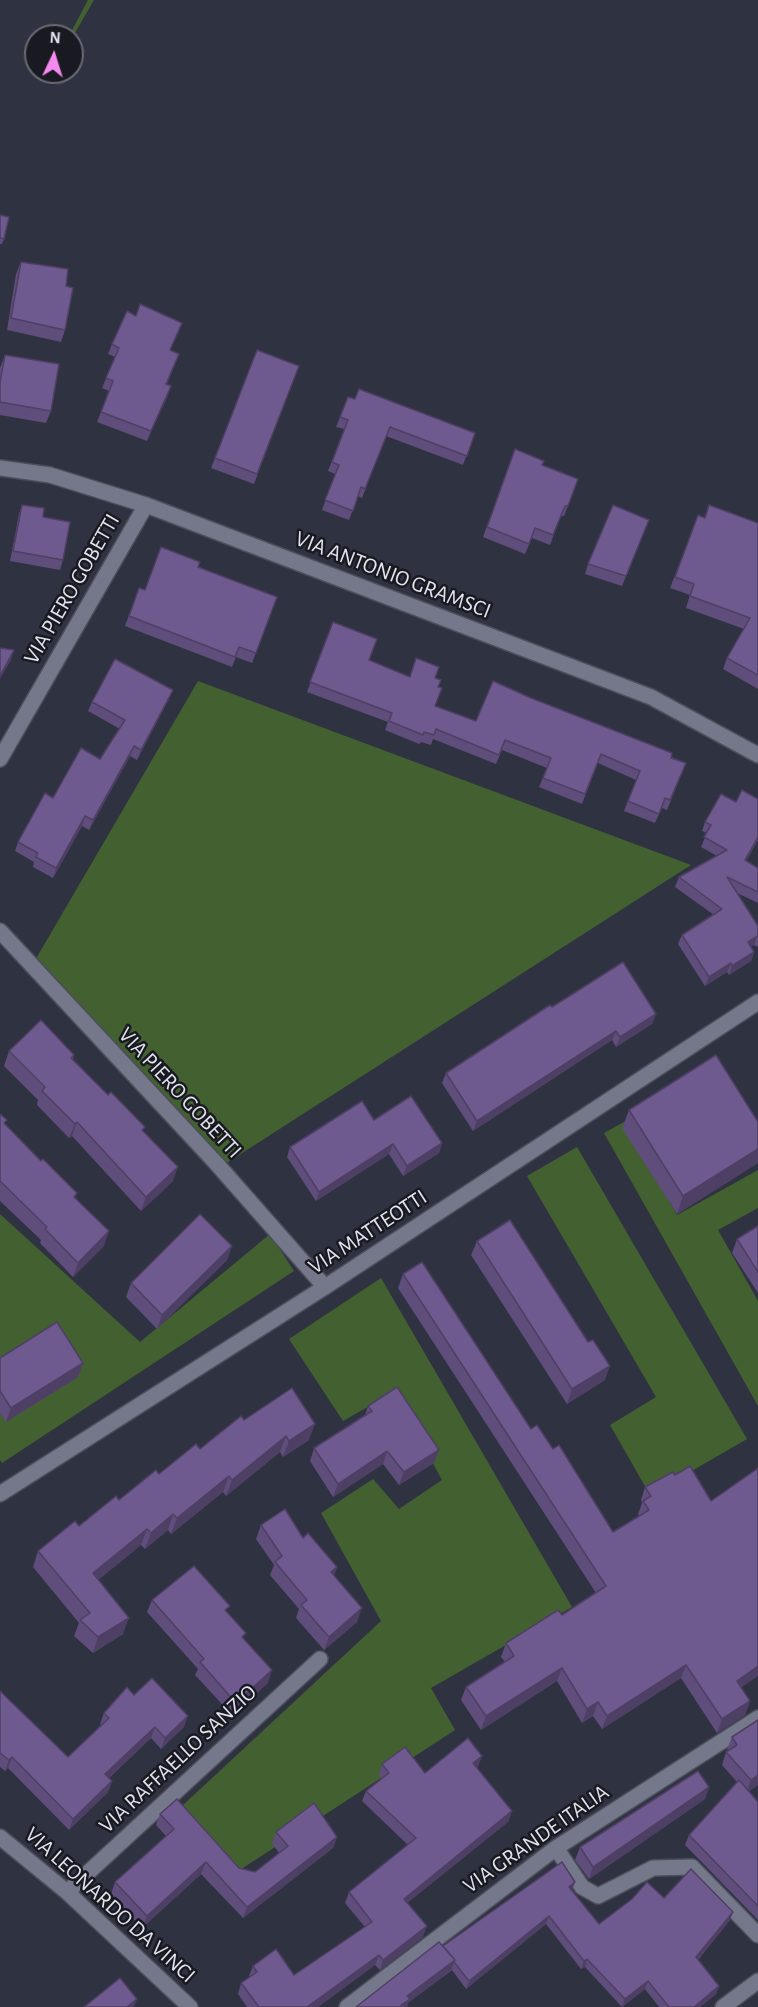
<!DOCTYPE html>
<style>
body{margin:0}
#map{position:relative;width:758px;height:2007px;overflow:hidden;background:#2f3241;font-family:"Alegreya Sans",sans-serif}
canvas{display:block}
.north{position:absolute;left:24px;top:24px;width:60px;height:60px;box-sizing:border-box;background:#191a21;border:2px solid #696a73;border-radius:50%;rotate:4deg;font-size:16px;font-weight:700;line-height:24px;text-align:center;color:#e1e3ed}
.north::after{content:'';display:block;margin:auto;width:21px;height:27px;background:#f689ee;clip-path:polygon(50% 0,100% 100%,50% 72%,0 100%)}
</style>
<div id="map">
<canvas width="758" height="2007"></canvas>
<div class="north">N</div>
</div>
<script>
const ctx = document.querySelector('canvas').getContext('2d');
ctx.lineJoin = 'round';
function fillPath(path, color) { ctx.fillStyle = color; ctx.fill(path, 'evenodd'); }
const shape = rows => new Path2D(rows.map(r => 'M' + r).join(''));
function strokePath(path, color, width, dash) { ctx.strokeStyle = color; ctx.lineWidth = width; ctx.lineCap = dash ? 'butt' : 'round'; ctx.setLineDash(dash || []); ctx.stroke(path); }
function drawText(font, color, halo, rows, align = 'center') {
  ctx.font = font + ' "Alegreya Sans",sans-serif'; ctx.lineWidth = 5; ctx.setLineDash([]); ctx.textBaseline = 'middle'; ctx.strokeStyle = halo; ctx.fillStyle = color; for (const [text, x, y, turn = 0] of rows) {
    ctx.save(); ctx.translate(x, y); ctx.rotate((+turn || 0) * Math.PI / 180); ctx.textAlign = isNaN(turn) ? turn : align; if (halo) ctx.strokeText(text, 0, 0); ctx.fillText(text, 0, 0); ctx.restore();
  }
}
const green = shape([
 [88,0,94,0,72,38,69,36],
 [198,681,691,865,225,1164,34,962],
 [624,1122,677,1215,758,1170,758,1208,718,1230,758,1301,758,1406,604,1133],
 [577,1147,747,1439,650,1495,610,1425,656,1397,527,1176],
 [0,1214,140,1342,270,1234,294,1271,2,1463,0,1460],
 [381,1278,572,1607,431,1688,455,1730,226,1879,168,1819,381,1621,321,1513,373,1479,399,1509,442,1480,394,1392,343,1421,289,1339]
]);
const minor = shape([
 [0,468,50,475,146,505,651,697,758,755],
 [0,759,146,505],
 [0,931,216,1163,325,1287],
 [0,1494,325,1287,758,1002],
 [0,1837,67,1892,190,2007],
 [556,1848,582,1887,598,1896,653,1868,692,1867,758,1935],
 [67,1892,320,1659],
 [347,2007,556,1848,758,1718],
 [723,2007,758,1981]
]);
const wall = shape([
 [0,215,4,239,2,244,0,244],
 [21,262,66,286,65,330,61,342,7,330,16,274],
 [136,316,182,323,170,350,179,354,167,384,171,386,147,441,97,422,109,391,102,388,115,357,108,354,112,344],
 [257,350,299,366,254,484,211,468],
 [5,355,51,411,46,423,0,415,0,368],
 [348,397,355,399,475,433,463,465,386,436,362,498,358,496,349,520,322,510,335,474,328,471,344,429,336,427],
 [515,449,542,465,578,479,564,516,561,516,550,545,532,538,525,554,483,537],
 [22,505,43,517,63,560,60,570,10,561,19,514],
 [698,515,705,518,758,523,758,689,723,669,727,658,744,629,686,608,690,595,670,588],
 [645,529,622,586,585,574,588,564],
 [198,567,277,597,252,663,236,657,232,667,125,626,139,588,145,590],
 [333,622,369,660,410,677,435,678,438,687,435,706,476,721,531,698,686,763,667,810,662,808,655,823,624,811,636,780,598,763,582,804,539,787,547,768,502,750,496,764,433,739,431,745,421,742,419,744,385,730,388,722,307,692],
 [169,699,137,760,130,756,89,830,82,826,53,878,33,867,34,862,15,851,18,842,53,798,100,759,120,729,88,711,92,702],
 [705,822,758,840,746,861,758,868,758,903,737,893,758,926,758,947,754,945,751,947,754,952,751,961,729,975,727,972,705,986,678,944,682,935,714,915,675,887,679,877,717,856,701,847,707,833,702,831],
 [552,1007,656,1014,652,1024,616,1047,612,1040,473,1131,442,1083,446,1073],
 [9,1051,74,1055,73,1059,143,1131,173,1181,141,1211,72,1136,69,1138,37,1105,38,1100,4,1066],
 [629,1110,758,1122,758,1163,677,1214,622,1128],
 [0,1114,5,1125,41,1161,77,1193,75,1198,104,1246,73,1277,40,1243,41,1240,0,1201],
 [374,1120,442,1143,439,1153,403,1176,389,1154,316,1201,287,1157,290,1147],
 [758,1226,758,1293,732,1253,737,1239],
 [477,1241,588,1342,605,1380,567,1404,471,1255],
 [232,1246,227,1260,157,1329,126,1297,131,1283],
 [403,1274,531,1429,553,1449,613,1532,639,1516,638,1514,642,1503,641,1500,645,1487,673,1472,742,1688,750,1701,745,1715,717,1733,681,1678,602,1729,593,1716,582,1723,557,1681,481,1730,461,1700,466,1687,505,1662,501,1657,506,1643,562,1615,596,1593,398,1288],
 [0,1358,83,1363,78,1377,6,1422,0,1413],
 [368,1406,434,1463,399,1485,383,1464,333,1497,310,1461,314,1448,365,1415],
 [244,1420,309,1440,283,1457,280,1452,226,1496,223,1492,171,1534,168,1530,145,1549,141,1545,98,1580,123,1634,93,1653,74,1636,79,1623,33,1567,38,1551,200,1449],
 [261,1525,337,1567,334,1575,357,1622,324,1650,296,1618,299,1609,270,1575,274,1565,256,1539],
 [152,1600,228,1613,268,1683,232,1715,195,1675,198,1669,147,1612],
 [0,1691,68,1757,101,1725,100,1724,104,1713,134,1695,184,1727,161,1749,151,1738,109,1778,112,1781,108,1792,69,1830,8,1768,5,1771,0,1767],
 [758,1720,758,1785,749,1791,758,1802,758,1920,685,1845,689,1835,737,1782,722,1765,726,1752,729,1751,727,1749,732,1737],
 [482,1756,478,1766,477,1767,509,1821,407,1903,423,1937,380,1970,375,1965,318,2007,247,2007,238,1994,241,1983,250,1977,249,1976,253,1966,294,1975,365,1927,345,1903,349,1892,408,1845,362,1801,366,1791,382,1779,379,1774,382,1764,425,1773],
 [709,1787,705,1799,589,1879,575,1860,580,1847],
 [160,1814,239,1868,255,1872,279,1853,272,1843,276,1832,337,1837,333,1848,243,1918,201,1874,142,1928,111,1894,115,1882,166,1836,156,1825],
 [572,1890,572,1891,599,1924,664,1898,730,1920,698,1960,719,1986,716,1994,700,2007,659,2007,645,1989,622,2007,585,1967,581,1969,546,1924,466,1989,452,1970,409,2002,356,2007,443,1946]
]);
const shadedWall = shape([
 [171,386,168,396,147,441,151,431],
 [14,650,11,660,0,679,0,676],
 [173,690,169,699,137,760,141,750],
 [134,746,130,756,89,830,93,820],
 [85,816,82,826,53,878,56,868],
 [758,837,758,840,741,870,745,860],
 [757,935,754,945,744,951,748,942],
 [754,952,751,961,729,975,732,966],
 [731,963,727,972,705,986,709,977],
 [656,1014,652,1024,616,1047,620,1037],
 [616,1031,612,1040,473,1131,477,1121],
 [77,1122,72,1136,69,1138,75,1124],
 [442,1143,439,1153,403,1176,407,1166],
 [393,1144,389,1154,316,1201,319,1192],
 [758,1149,758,1163,677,1214,683,1196],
 [178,1167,173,1181,141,1211,146,1197],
 [109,1231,104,1246,73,1277,78,1263],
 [232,1246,227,1260,157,1329,162,1315],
 [83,1363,78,1377,6,1422,11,1408],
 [610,1366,605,1380,567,1404,572,1389],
 [315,1424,309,1440,283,1457,289,1441],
 [286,1436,280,1452,226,1496,232,1480],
 [439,1450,434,1463,399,1485,404,1472],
 [387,1451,383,1464,333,1497,338,1484],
 [229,1476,223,1492,171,1534,177,1518],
 [173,1514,168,1530,145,1549,151,1533],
 [147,1529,141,1545,87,1589,93,1573],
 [337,1567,332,1580,331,1572],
 [362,1608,357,1622,324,1650,329,1637],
 [129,1618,123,1634,93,1653,98,1637],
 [686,1665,681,1678,602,1729,607,1716],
 [758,1666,758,1676,732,1694,737,1681],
 [562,1668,557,1681,481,1730,486,1716],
 [272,1670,268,1683,232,1715,236,1703],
 [750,1701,745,1715,717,1733,722,1719],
 [598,1702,593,1716,582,1723,587,1709],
 [188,1716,184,1727,161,1749,165,1738],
 [155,1727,151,1738,101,1785,105,1774],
 [482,1756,478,1766,469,1774,473,1763],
 [12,1757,8,1768,5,1771,9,1760],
 [758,1775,758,1785,746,1793,751,1780],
 [112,1781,108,1792,69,1830,73,1819],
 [709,1787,705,1799,589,1879,593,1867],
 [512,1811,509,1821,400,1909,404,1899],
 [337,1837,333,1848,243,1918,247,1907],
 [206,1862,201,1874,142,1928,147,1916],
 [575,1882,572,1890,566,1895,569,1887],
 [733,1912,730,1920,693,1965,696,1957],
 [549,1916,546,1924,466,1989,469,1981],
 [427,1926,423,1937,380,1970,383,1960],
 [379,1955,375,1965,318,2007,307,2007],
 [587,1959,585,1967,581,1969,584,1961],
 [455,1960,451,1970,409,2002,407,2007,400,2007,407,1996],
 [648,1981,645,1989,622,2007,625,1999],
 [719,1986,716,1994,700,2007,694,2007],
 [137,1999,134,2007,127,2007]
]);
const building = shape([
 [0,215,9,217,4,239,0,238,0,215],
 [21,262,68,269,66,286,73,288,65,330,11,318,21,262],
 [140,304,182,323,170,350,179,354,166,384,171,386,151,431,101,412,113,381,106,378,119,348,112,344,127,311,136,316,140,304],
 [257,350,299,366,257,474,215,458,257,350],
 [5,355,59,364,51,411,0,402,0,382,5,355],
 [359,389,475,433,467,456,390,427,365,489,361,487,353,511,325,500,339,465,332,462,348,420,340,417,348,397,355,399,359,389],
 [515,449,544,461,542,465,578,479,568,506,565,506,553,535,535,528,529,544,487,527,515,449],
 [22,505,44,508,43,517,70,522,63,560,13,551,22,505],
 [613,505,649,520,626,576,588,564,613,505],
 [709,505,758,523,758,675,727,658,750,618,690,596,694,584,675,577,698,515,705,518,709,505],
 [161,547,200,562,198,567,277,597,256,653,239,647,235,657,129,616,139,588,145,590,161,547],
 [333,622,377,639,369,660,410,677,416,658,439,667,435,678,441,680,438,687,442,688,435,706,476,721,493,681,531,698,672,753,671,758,686,763,670,800,665,798,659,814,628,801,640,771,601,754,585,794,543,778,551,758,505,740,499,755,436,729,434,735,424,732,423,735,389,721,392,713,310,682,333,622],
 [0,648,14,650,0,676,0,648],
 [115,659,173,690,141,750,134,746,93,820,85,816,56,868,36,857,38,853,18,842,45,793,53,798,81,748,100,759,125,720,92,702,115,659],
 [742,790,758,799,758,837,745,860,758,868,758,892,727,877,758,926,758,936,748,942,754,952,732,966,731,963,709,977,682,935,722,909,679,877,727,850,704,837,711,825,705,822,721,794,736,802,742,790],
 [623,962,656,1014,620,1037,616,1031,477,1121,446,1073,550,1005,552,1007,623,962],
 [41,1020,74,1055,71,1058,108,1095,111,1092,145,1127,142,1130,178,1167,146,1197,77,1122,75,1124,42,1091,45,1087,9,1051,41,1020],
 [716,1055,758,1122,758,1149,683,1196,629,1110,716,1055],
 [411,1096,442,1143,407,1166,393,1144,319,1192,290,1147,362,1101,374,1120,411,1096],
 [0,1114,7,1120,4,1123,41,1161,43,1159,77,1193,74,1197,109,1231,78,1263,45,1229,47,1227,0,1181,0,1114],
 [200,1214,232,1246,162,1315,131,1283,200,1214],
 [510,1220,588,1342,593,1340,610,1366,572,1389,477,1241,510,1220],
 [758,1226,758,1272,737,1239,758,1226],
 [422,1262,531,1429,537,1425,553,1449,559,1445,613,1532,649,1510,643,1501,651,1496,645,1487,673,1472,675,1475,690,1466,711,1501,758,1468,758,1666,737,1681,750,1701,722,1719,686,1665,607,1716,598,1702,587,1709,562,1668,486,1716,466,1687,514,1656,506,1643,558,1610,562,1615,606,1586,403,1274,422,1262],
 [57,1322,83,1363,11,1408,0,1391,0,1358,57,1322],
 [397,1387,439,1450,404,1472,387,1451,338,1484,314,1448,372,1411,368,1406,397,1387],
 [292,1388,315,1424,289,1441,286,1436,232,1480,229,1476,177,1518,173,1514,151,1533,147,1529,93,1573,129,1618,98,1637,80,1620,90,1613,38,1551,75,1521,79,1526,116,1496,119,1500,156,1470,159,1474,196,1444,200,1449,241,1416,244,1420,292,1388],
 [285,1509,303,1538,308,1533,337,1567,331,1572,362,1608,329,1637,301,1605,307,1600,275,1562,282,1556,261,1525,285,1509],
 [194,1566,230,1606,225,1610,246,1633,242,1637,272,1670,236,1703,200,1662,204,1659,152,1600,194,1566],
 [152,1678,188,1716,165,1738,155,1727,105,1774,112,1781,73,1819,12,1757,9,1760,0,1753,0,1691,68,1757,109,1718,104,1713,127,1687,134,1695,152,1678],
 [758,1720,758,1775,751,1780,726,1752,737,1745,732,1737,758,1720],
 [468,1738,482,1756,473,1763,512,1811,404,1899,427,1926,383,1960,379,1955,307,2007,259,2007,241,1983,257,1972,253,1966,276,1949,294,1975,372,1922,349,1892,416,1838,366,1791,389,1773,382,1764,405,1747,425,1773,468,1738],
 [698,1771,709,1787,593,1867,580,1847,698,1771],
 [739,1780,758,1802,758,1906,689,1835,739,1780],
 [177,1799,239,1868,255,1872,288,1846,276,1832,314,1803,337,1837,247,1907,206,1862,147,1916,115,1882,174,1829,160,1814,177,1799],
 [562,1862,575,1882,569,1887,599,1924,632,1899,647,1882,664,1898,691,1869,733,1912,696,1957,719,1986,694,2007,669,2007,648,1981,625,1999,587,1959,584,1961,549,1916,469,1981,454,1962,455,1960,443,1946,562,1862],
 [439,1942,455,1960,407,1996,410,1999,401,2005,402,2007,356,2007,439,1942],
 [120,1978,137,1999,127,2007,84,2007,120,1978]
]);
const streetNames = [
 ["VIA ANTONIO GRAMSCI",393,575,21],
 ["VIA PIERO GOBETTI",72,589,-60],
 ["VIA PIERO GOBETTI",180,1093,47],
 ["VIA MATTEOTTI",368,1232,-33],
 ["VIA RAFFAELLO SANZIO",178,1759,-43],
 ["VIA GRANDE ITALIA",536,1839,-35],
 ["VIA LEONARDO DA VINCI",110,1905,42]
];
fillPath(green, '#436130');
strokePath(minor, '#4c4e5a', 18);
strokePath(minor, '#75788a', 15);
fillPath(wall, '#5f4d7b');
fillPath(shadedWall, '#4e3f64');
fillPath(building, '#6f5a8f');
strokePath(building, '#4e3f64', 1.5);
drawText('22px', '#e1e3ed', '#191a21', streetNames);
</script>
